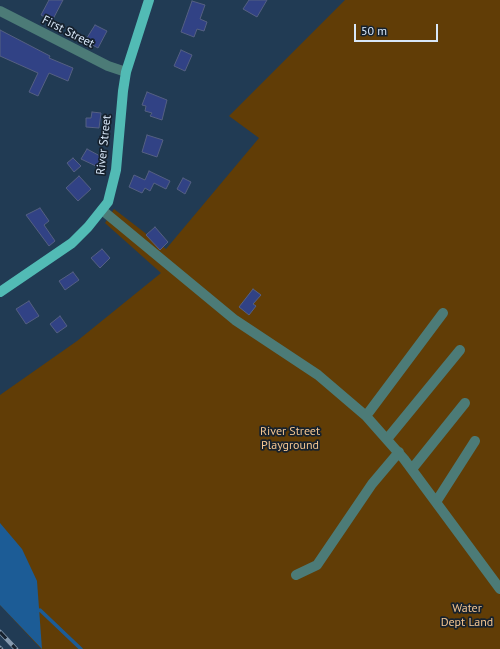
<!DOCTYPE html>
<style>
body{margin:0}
#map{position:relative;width:500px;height:649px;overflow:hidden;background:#213b54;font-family:"PT Sans",sans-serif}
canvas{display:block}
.scale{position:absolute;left:354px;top:24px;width:84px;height:18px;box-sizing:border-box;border:2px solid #d8e7f8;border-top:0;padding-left:5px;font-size:12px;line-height:14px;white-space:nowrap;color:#d8e7f8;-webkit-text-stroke:3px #16212d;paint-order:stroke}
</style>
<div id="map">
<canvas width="500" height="649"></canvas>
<div class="scale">50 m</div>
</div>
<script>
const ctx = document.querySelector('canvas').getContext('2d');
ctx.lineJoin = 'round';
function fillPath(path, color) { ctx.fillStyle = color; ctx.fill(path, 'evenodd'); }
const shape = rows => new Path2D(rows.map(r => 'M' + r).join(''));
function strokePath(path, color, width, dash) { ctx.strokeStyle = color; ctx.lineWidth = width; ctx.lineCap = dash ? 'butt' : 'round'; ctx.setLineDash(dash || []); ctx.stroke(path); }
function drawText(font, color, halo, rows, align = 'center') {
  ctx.font = font + ' "PT Sans",sans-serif'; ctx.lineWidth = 3.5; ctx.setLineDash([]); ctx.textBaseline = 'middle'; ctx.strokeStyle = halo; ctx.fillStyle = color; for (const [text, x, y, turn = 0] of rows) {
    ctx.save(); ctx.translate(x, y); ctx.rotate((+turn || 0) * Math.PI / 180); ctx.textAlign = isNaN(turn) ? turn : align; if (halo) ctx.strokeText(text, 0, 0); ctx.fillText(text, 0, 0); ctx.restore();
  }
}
const green = shape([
 [345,0,500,0,500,649,41,649,0,605,0,395,77,341,161,273,105,223,114,209,166,249,259,138,229,116]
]);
const water = shape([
 [0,523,22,549,37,581,42,649,0,605]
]);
const stream = shape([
 [38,611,40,610,81,649]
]);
const building = shape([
 [49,0,63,0,52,21,41,15,49,0],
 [249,0,267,0,257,17,243,9,249,0],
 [192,1,205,5,200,19,207,22,204,31,197,29,194,37,181,32,192,1],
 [95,25,107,31,98,48,85,41,95,25],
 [0,30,50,56,49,58,73,68,68,81,49,73,38,96,29,92,38,73,0,56,0,30],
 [181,50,192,55,185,71,174,66,181,50],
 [147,92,167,100,162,120,150,116,152,113,145,111,146,106,142,105,147,92],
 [92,112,101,113,99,128,86,127,86,118,91,118,92,112],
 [147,135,163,140,157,157,142,152,147,135],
 [87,149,100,156,99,158,102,160,98,167,81,159,87,149],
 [73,158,81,166,74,172,67,163,73,158],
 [149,171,170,181,166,189,154,183,150,191,145,188,142,193,129,187,134,175,145,180,149,171],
 [79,176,91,189,78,201,66,188,79,176],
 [183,178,191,182,185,194,177,189,183,178],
 [40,208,49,221,44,225,55,241,49,246,26,215,40,208],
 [155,227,168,242,160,250,146,235,155,227],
 [102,249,110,258,100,268,91,258,102,249],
 [73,272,79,280,65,290,59,281,73,272],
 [253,289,261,295,253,304,256,306,249,315,239,307,253,289],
 [29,301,39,316,26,324,16,309,29,301],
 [60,316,67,326,57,333,50,324,60,316]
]);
const minor = shape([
 [0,11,108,66,126,72],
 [102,210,235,320,318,375,366,416,404,459,500,589],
 [366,416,443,313],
 [387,439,460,350],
 [412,469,465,403],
 [436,502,475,441],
 [296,575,317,565,372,484,399,452]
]);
const major = shape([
 [0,292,72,243,88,227,108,202,116,170,123,91,126,72,149,0]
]);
const rail = shape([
 [0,632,16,649],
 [0,648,1,649]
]);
const streetNames = [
 ["First Street",68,32,27],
 ["River Street",104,145,-84]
];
const parkNames = [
 ["River Street",290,432],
 ["Playground",290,446],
 ["Water",467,609],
 ["Dept Land",467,623]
];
fillPath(green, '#613d06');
fillPath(water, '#1c5c96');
strokePath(stream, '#1c5c96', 3.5);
fillPath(building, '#314285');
strokePath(building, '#556082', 1);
strokePath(minor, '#4c7b77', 10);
strokePath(major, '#52bbb5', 10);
strokePath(rail, '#8599ae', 4.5);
strokePath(rail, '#16212d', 3, [9]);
drawText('12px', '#d8e7f8', '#16212d', streetNames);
drawText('12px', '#f4c691', '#16212d', parkNames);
</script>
